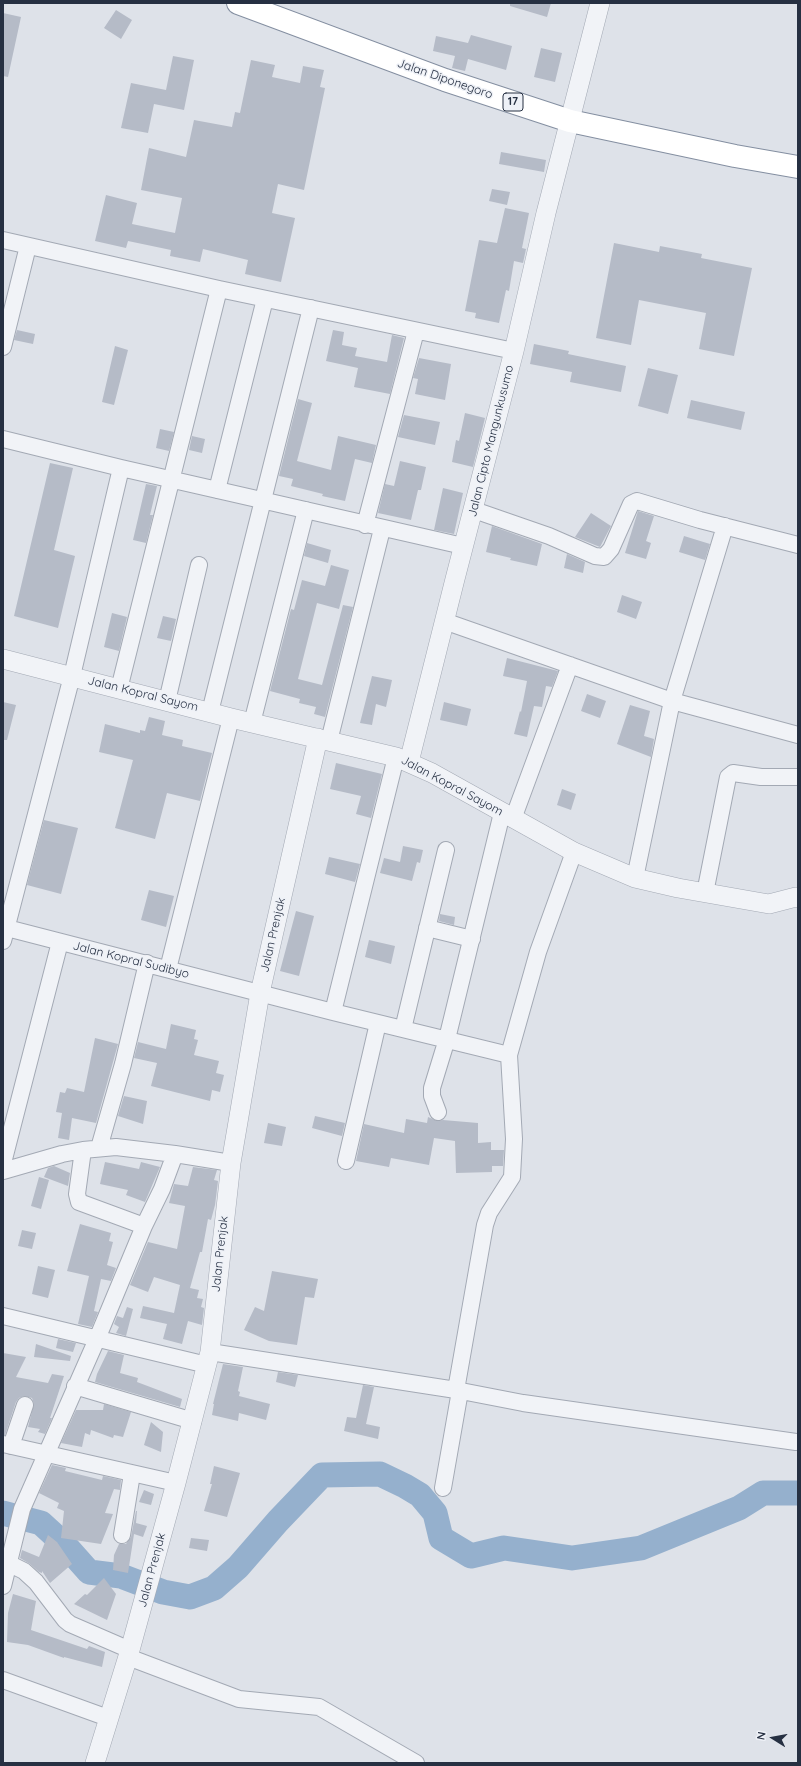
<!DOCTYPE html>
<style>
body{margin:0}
#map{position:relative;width:801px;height:1766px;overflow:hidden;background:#dee2e9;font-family:Quicksand,sans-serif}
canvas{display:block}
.frame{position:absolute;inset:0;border:4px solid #263042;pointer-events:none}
.north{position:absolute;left:753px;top:1718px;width:40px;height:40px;-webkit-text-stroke:3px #eef1f7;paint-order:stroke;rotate:281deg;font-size:11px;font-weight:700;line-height:16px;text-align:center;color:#263042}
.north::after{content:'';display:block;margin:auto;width:14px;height:18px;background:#263042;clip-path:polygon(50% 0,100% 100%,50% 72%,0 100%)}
</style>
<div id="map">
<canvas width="801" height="1766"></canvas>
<div class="frame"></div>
<div class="north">N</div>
</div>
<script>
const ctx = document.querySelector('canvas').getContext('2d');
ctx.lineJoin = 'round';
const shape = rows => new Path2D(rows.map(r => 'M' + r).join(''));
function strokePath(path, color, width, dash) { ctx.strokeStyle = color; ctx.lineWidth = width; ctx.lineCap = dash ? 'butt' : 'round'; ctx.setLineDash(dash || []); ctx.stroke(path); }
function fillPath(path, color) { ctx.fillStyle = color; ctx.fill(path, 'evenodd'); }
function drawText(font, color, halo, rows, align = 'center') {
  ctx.font = font + ' Quicksand,sans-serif'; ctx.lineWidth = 3; ctx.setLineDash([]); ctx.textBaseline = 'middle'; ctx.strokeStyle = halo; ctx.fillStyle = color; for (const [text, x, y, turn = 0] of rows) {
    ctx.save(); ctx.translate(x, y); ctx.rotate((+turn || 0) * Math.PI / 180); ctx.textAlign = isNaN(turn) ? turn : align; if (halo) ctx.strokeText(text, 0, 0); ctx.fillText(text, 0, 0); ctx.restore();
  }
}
const river = shape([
 [3,1513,41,1523,65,1545,89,1572,121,1576,163,1592,190,1597,214,1588,238,1567,278,1521,322,1475,380,1474,405,1486,420,1495,435,1513,441,1538,471,1556,504,1548,572,1558,641,1548,739,1508,763,1493,798,1493]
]);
const building = shape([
 [510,3,551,3,547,17,510,6],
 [116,10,132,20,121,39,104,28],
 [3,13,21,17,8,77,3,76],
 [471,35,512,46,506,70,468,59,465,71,452,68,455,56,433,51,436,36,468,43],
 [541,48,562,53,555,82,534,77],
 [173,56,194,60,184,110,154,104,148,133,121,128,131,83,166,90],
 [251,60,275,65,272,77,300,83,303,66,324,70,320,87,325,88,304,190,278,184,272,213,295,218,281,282,245,274,248,260,203,249,200,262,170,256,171,250,128,241,126,248,95,241,106,195,137,203,132,224,175,233,182,198,141,190,149,148,186,157,194,120,232,127,235,112,240,113],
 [501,152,546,160,544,172,499,164],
 [492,189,510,192,507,205,489,201],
 [505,208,529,213,522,248,526,249,523,263,514,261,509,291,506,290,499,323,475,318,476,313,465,311,479,240,497,243],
 [614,243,659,252,660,246,702,254,701,258,752,268,734,356,699,349,706,313,639,300,631,345,596,338],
 [17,330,35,334,33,344,14,340],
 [333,330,344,332,342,345,357,348,355,356,387,362,392,335,404,338,390,394,354,387,358,368,326,361],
 [534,344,569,351,568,354,626,366,621,392,570,382,572,372,530,364],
 [115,346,128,350,114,405,102,402],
 [419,358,451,364,445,400,415,394,418,379,413,378],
 [648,368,678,375,668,414,638,406],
 [298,399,312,403,297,461,331,470,338,436,376,445,372,463,355,459,345,501,322,496,323,494,291,486,293,479,279,476],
 [691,400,745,412,741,430,687,418],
 [465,413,485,418,473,467,452,462,456,440,459,441],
 [404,415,440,422,435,445,398,437],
 [160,429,174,432,169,451,156,448],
 [192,436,205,439,202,453,189,450],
 [400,461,426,467,421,490,418,490,411,520,378,513,385,484,394,486],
 [50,463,73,468,54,550,75,556,58,628,14,616],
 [146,484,157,486,150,515,153,515,146,543,133,540],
 [443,488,463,493,454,534,434,530],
 [638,511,654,516,646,541,651,543,646,559,625,553],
 [591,513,611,526,600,547,575,537],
 [492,526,542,544,537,566,510,560,511,558,486,552],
 [684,536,710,544,705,560,679,552],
 [307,543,331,550,328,563,304,556],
 [567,554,585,562,583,573,564,568],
 [331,565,349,570,339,609,317,603,298,679,322,685,343,605,353,607,325,717,314,714,316,707,299,703,300,699,270,691,291,609,294,610,302,580,325,586],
 [622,595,642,602,636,619,617,612],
 [112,613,127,617,119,651,104,647],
 [163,616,176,619,171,641,157,638],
 [507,658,558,671,552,687,546,686,542,707,534,706,527,737,514,734,520,711,521,712,527,681,503,676],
 [372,676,392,680,386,707,376,704,372,725,360,723],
 [587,694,606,701,600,718,581,711],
 [3,702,16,705,7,740,3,740],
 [444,702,471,709,467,726,440,720],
 [630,705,650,711,644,736,654,739,651,757,617,744],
 [149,717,165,721,162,735,183,740,182,746,212,753,200,801,167,793,155,839,115,828,133,760,99,752,105,724,140,733,140,730,145,731],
 [336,763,382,774,371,818,356,814,361,796,330,789],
 [562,789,576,794,571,810,557,805],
 [44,820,78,828,61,894,27,885],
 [403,846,423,850,420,863,417,862,412,881,380,873,384,858,400,862],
 [329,857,360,864,355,882,325,874],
 [149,890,174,896,166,927,141,920],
 [296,911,314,916,299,976,280,971],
 [440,914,455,917,454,925,439,921],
 [369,940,395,946,391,964,365,957],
 [171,1024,196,1030,194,1039,198,1040,194,1055,219,1061,216,1073,224,1075,220,1092,212,1090,210,1101,151,1086,157,1063,134,1058,138,1042,166,1049],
 [95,1038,118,1044,96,1123,72,1118,69,1140,58,1138,62,1113,56,1112,60,1092,65,1093,67,1088,84,1092],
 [124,1096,147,1101,143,1124,118,1116],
 [315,1116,345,1123,342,1136,312,1128],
 [428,1117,437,1121,443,1120,478,1123,478,1143,491,1142,491,1150,504,1150,503,1166,492,1166,492,1172,456,1173,455,1141,434,1138,429,1165,391,1158,389,1167,356,1161,364,1124,404,1133,406,1119,427,1123],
 [268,1123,286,1127,282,1146,264,1143],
 [105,1162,139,1169,141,1162,160,1167,145,1202,126,1195,128,1190,100,1184],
 [54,1166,70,1173,68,1186,44,1177,48,1168],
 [193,1167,217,1170,214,1180,218,1181,215,1205,211,1220,208,1219,202,1252,200,1252,190,1288,199,1290,197,1298,203,1299,201,1307,204,1308,202,1325,188,1321,182,1344,163,1339,167,1324,140,1318,143,1306,174,1313,180,1285,154,1277,148,1292,130,1285,148,1242,177,1249,185,1206,169,1203,174,1184,188,1186],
 [39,1177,49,1180,41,1209,31,1206],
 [80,1224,111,1233,109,1241,113,1242,107,1265,116,1268,111,1281,101,1279,94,1311,98,1312,92,1327,78,1324,89,1276,67,1271],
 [22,1230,36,1233,32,1249,18,1246],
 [38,1266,55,1270,48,1298,32,1294],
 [272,1271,318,1279,314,1298,305,1297,297,1345,269,1341,244,1330,255,1307,264,1311],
 [127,1307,133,1309,126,1336,116,1333,119,1327,114,1324,117,1316,123,1318],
 [58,1339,76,1343,73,1352,56,1348],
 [36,1344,71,1356,70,1361,34,1357],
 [108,1351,124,1355,120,1373,138,1378,137,1382,182,1399,180,1407,95,1382,97,1374],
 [3,1353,26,1357,16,1377,48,1383,52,1374,64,1376,50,1418,52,1418,45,1434,38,1432,40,1429,28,1427,34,1404,32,1398,24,1396,19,1398,16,1402,5,1435,3,1435],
 [223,1364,243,1367,238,1391,240,1392,239,1396,270,1404,266,1420,239,1413,238,1421,212,1415,214,1404,213,1404],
 [278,1372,298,1375,295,1387,276,1382],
 [363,1385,374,1387,366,1424,380,1427,378,1439,344,1431,347,1417,356,1418],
 [104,1404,131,1412,123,1437,114,1435,113,1438,91,1430,90,1435,85,1433,82,1447,61,1443,76,1410,103,1410],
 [151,1422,163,1432,161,1452,144,1445],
 [52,1465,66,1468,65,1471,102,1480,103,1476,121,1480,120,1490,114,1489,105,1513,113,1514,101,1544,61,1538,64,1511,57,1508,59,1503,39,1493],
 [214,1466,240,1473,227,1517,204,1511,212,1484,210,1484],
 [144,1490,154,1494,151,1505,139,1502],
 [136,1511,137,1511,136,1523,147,1526,143,1537,134,1534,128,1573,113,1570,114,1555,119,1544,126,1544,131,1537],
 [48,1535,57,1542,72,1564,50,1583,42,1571,42,1573,39,1572,30,1564,20,1558,22,1550,39,1557],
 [191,1538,209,1540,207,1551,189,1548],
 [104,1578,116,1594,107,1620,74,1604,85,1594,87,1595],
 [13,1594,36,1601,31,1630,87,1649,89,1646,105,1652,102,1667,64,1657,64,1658,28,1645,7,1642,8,1613]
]);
const minor = shape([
 [3,240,219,289,514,351],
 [3,347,28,246],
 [3,439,121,468,463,546],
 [217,490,265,299],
 [474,510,549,536,595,556,604,557,611,549,631,504,637,501,700,520,798,545],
 [365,525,416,331],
 [444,621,672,701,798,735],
 [119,689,219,289],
 [167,701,199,565],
 [210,712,311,308],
 [252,723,306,510],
 [329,741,382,529],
 [513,819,570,665],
 [635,878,672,701,725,526],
 [705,893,728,777,733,773,761,777,798,777],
 [3,927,333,1012,509,1055,538,952,574,852],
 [427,928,472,939],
 [3,941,72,676,121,468],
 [168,969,231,718],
 [333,1012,396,757],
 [403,1029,446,850],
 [438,1112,432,1096,432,1088,447,1039,502,813],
 [99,1148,123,1064,147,963],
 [83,1150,77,1194,79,1202,144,1226],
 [346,1161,378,1023],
 [3,1163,60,942],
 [3,1171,62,1154,83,1150,116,1147,175,1154,231,1163],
 [3,1316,207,1365],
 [210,1352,456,1390,523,1403,796,1442],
 [75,1386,193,1421],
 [456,1390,485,1225,489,1213,512,1177,514,1139,509,1055],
 [3,1444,176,1483],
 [11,1446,25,1405],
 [443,1488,460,1391],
 [122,1535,132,1474],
 [8,1563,24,1571,36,1582,65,1620,70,1624,130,1650],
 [3,1586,22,1509,97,1339,144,1226,162,1189,175,1154],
 [128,1657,239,1699,319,1707,416,1763],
 [3,1680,108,1718]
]);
const tertiary = shape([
 [3,659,231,718,396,757,432,773,574,852,635,878,678,888,769,904,796,897,798,898],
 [409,762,455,579,514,351,546,213,600,3],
 [95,1763,130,1650,176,1483,210,1352,231,1163,260,993,318,738]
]);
const trunk = shape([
 [238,3,445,80,570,121,735,156,798,167]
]);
const shields = [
 [513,102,20]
];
const shieldNames = [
 ["17",513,102]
];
const streetNames = [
 ["Jalan Diponegoro",445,79,19],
 ["Jalan Cipto Mangunkusumo",491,441,-76],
 ["Jalan Kopral Sayom",143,694,14],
 ["Jalan Kopral Sayom",452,786,28],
 ["Jalan Prenjak",273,935,-77],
 ["Jalan Kopral Sudibyo",131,960,14],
 ["Jalan Prenjak",220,1254,-84],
 ["Jalan Prenjak",152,1570,-75]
];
strokePath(river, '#95b0cd', 25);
fillPath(building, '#b5bbc7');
strokePath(minor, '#a3a9b4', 18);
strokePath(tertiary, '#a3a9b4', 20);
strokePath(trunk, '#848fa1', 24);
strokePath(minor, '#f1f3f7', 16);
strokePath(tertiary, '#f1f3f7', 19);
strokePath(trunk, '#fff', 22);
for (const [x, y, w] of shields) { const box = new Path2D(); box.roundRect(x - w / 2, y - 9, w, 18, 3); ctx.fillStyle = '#eef1f7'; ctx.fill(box); strokePath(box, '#263042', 1); }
drawText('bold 11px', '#263042', null, shieldNames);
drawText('12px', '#263042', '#eef1f7', streetNames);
</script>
